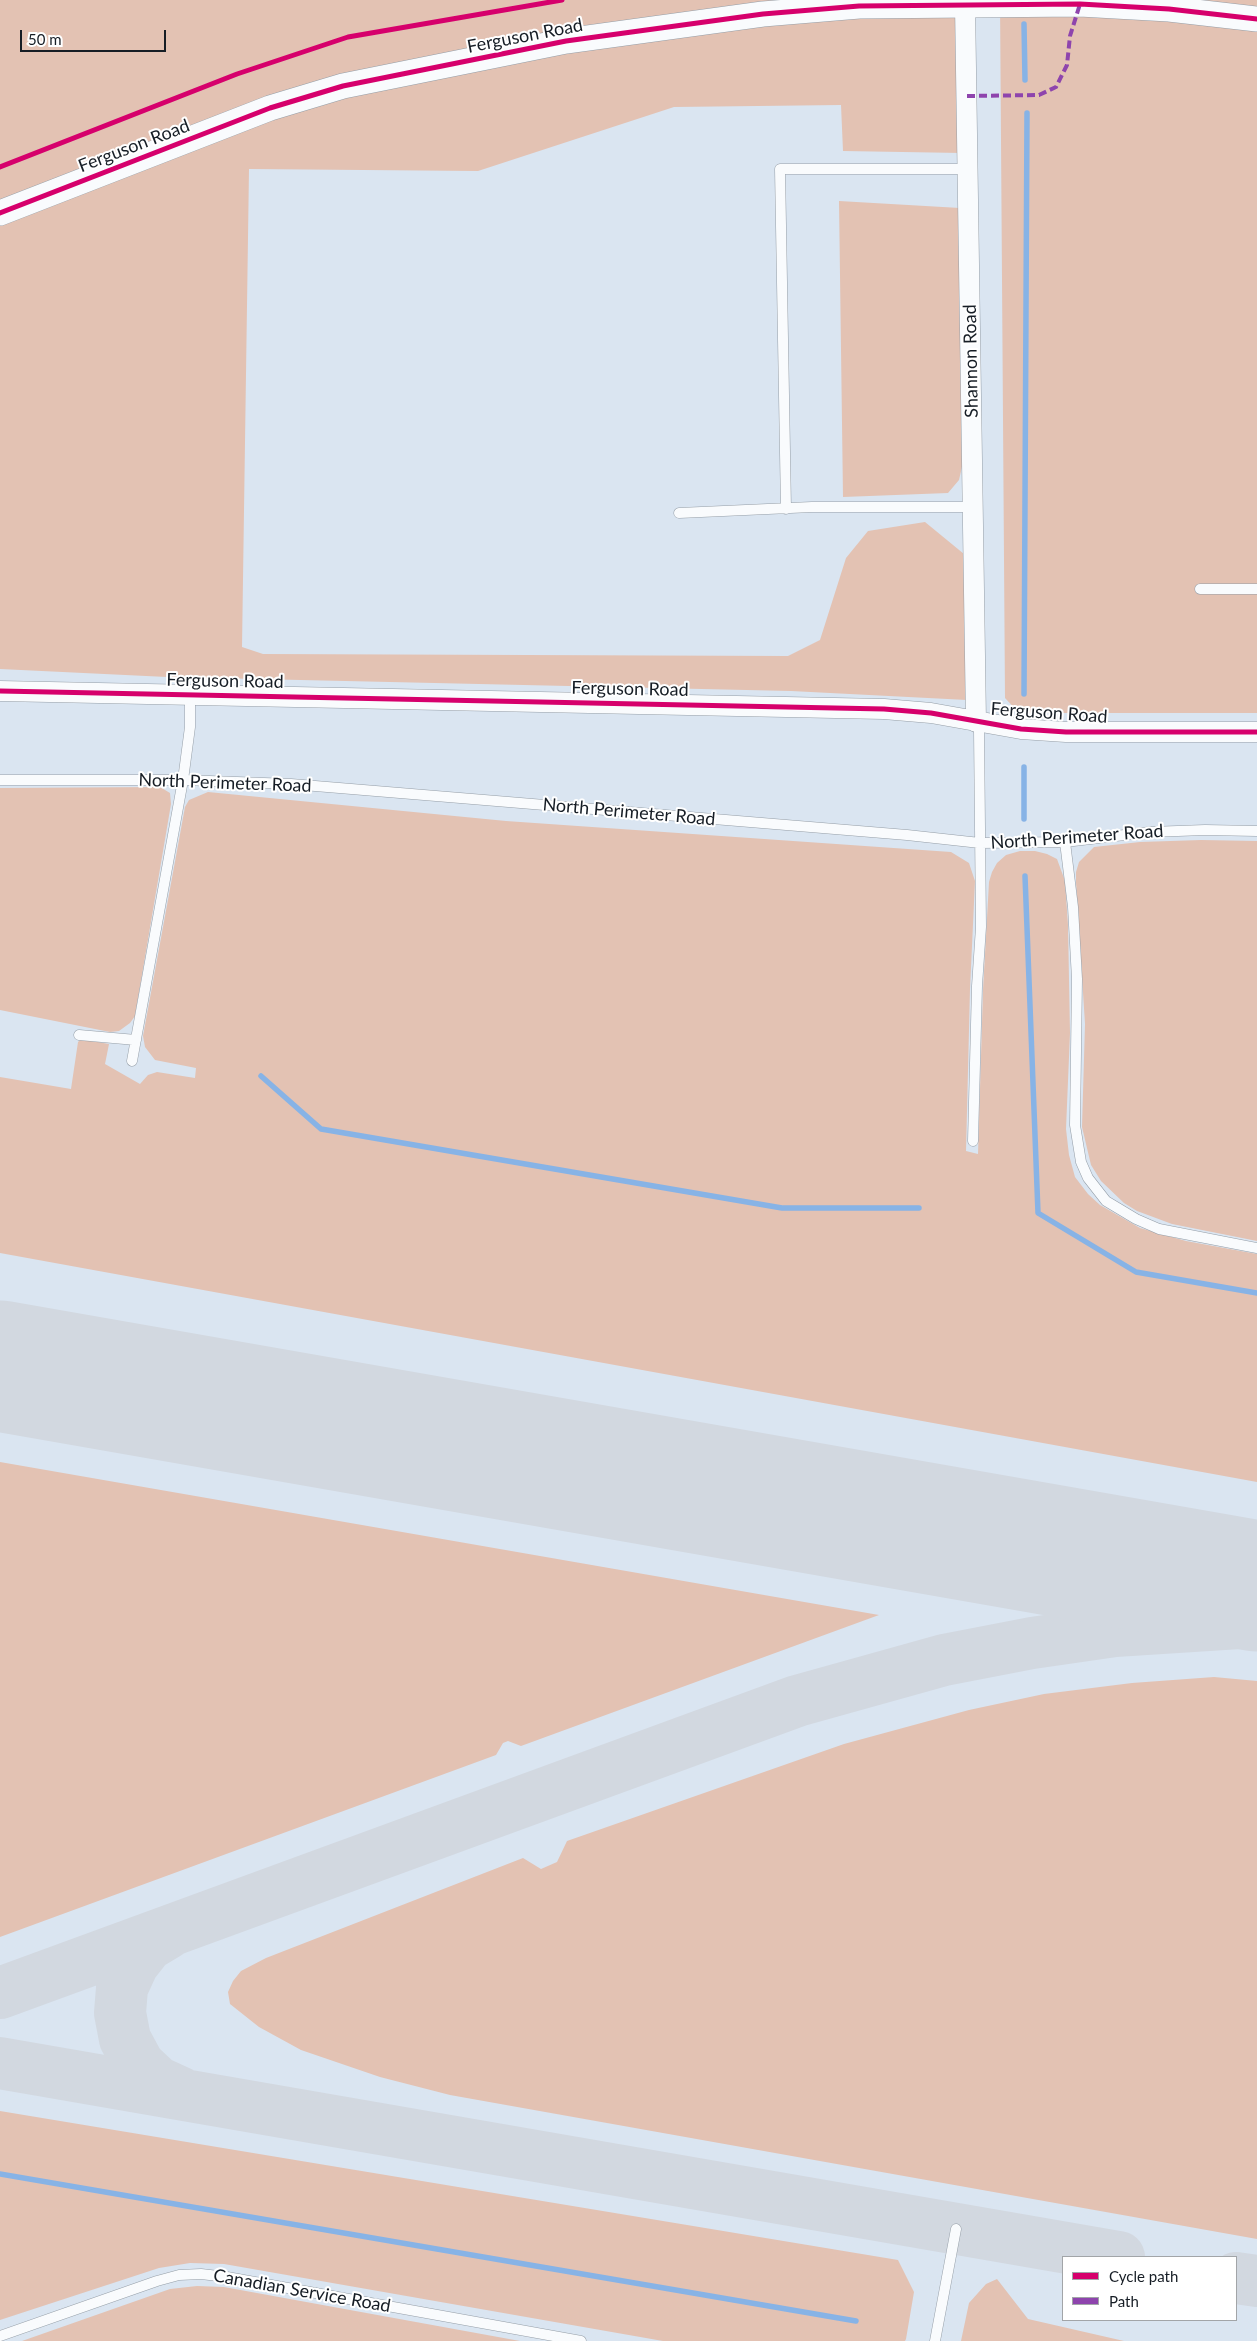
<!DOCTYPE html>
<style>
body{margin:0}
#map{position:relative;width:1257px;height:2341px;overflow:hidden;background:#dae5f1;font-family:Lato,sans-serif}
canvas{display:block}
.legend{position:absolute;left:1062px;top:2256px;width:175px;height:65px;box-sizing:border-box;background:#fff;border:1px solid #a2a5a8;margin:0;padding:6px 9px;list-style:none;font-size:15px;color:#161d25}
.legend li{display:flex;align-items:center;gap:10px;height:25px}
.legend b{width:25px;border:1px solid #a2a5a8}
.scale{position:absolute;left:20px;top:30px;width:146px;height:22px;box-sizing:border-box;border:2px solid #161d25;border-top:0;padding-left:6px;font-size:15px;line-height:18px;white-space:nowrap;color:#161d25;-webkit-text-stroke:4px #fff;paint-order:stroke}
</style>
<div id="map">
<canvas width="1257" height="2341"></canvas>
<ul class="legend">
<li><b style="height:6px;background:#d6006c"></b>Cycle path</li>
<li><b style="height:6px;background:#8e44ad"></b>Path</li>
</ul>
<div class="scale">50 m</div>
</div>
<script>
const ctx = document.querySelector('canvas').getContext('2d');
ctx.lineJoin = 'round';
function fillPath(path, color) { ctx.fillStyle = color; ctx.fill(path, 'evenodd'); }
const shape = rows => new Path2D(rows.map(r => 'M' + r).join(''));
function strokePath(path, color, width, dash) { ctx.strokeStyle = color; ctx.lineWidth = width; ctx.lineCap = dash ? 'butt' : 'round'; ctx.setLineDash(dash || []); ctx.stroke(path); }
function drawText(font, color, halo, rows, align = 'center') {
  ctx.font = font + ' Lato,sans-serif'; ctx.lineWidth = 4; ctx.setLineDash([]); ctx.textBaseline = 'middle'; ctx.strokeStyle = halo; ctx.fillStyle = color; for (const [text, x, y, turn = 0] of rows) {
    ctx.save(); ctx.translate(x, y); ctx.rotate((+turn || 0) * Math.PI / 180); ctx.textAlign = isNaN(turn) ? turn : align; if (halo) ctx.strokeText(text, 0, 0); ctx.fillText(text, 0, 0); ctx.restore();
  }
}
const green = shape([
 [0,0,959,0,962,153,843,151,841,105,674,107,478,171,249,169,242,647,263,654,788,656,820,640,846,558,868,531,925,522,964,554,967,700,791,691,167,677,0,669],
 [1000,0,1257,0,1257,713,1019,713,1005,698],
 [839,201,960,208,964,458,959,480,948,493,843,497],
 [160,787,170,793,171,804,135,1016,130,1023,119,1031,110,1032,0,1010,0,788],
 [208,792,506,821,951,852,969,863,975,881,970,989,966,1151,978,1154,983,990,989,882,992,872,997,863,1006,855,1020,851,1035,851,1047,854,1057,859,1065,881,1068,925,1070,1033,1066,1129,1069,1155,1075,1177,1088,1194,1100,1205,1140,1228,1186,1241,1257,1254,1257,1482,0,1253,0,1077,71,1089,78,1042,81,1039,109,1044,105,1064,140,1084,148,1075,157,1072,195,1078,196,1068,155,1060,145,1047,143,1036,185,807,189,800],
 [1201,840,1257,841,1257,1241,1172,1224,1137,1211,1124,1203,1101,1181,1091,1165,1082,1127,1085,1024,1076,882,1076,872,1079,862,1094,847,1140,842],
 [0,1462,879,1615,521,1746,508,1741,503,1743,496,1755,0,1937],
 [1214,1677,1257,1681,1257,2239,450,2095,380,2077,301,2050,259,2027,230,2004,228,1992,233,1981,241,1971,266,1958,523,1858,541,1869,557,1862,567,1841,844,1744,969,1710,1044,1694,1132,1683],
 [0,2111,898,2260,914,2292,906,2339,905,2341,663,2341,224,2264,190,2263,159,2268,0,2320],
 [997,2279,1028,2319,1124,2341,961,2341,969,2303,986,2284],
 [197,2286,224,2287,520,2341,22,2341,170,2289]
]);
const stream = shape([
 [1024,24,1025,80],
 [1024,694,1027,113],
 [1024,819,1024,767],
 [1025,876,1038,1213,1136,1272,1257,1293],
 [261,1076,321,1129,782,1208,919,1208],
 [0,2174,856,2321]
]);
const taxiway = shape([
 [168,1933,148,1945,133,1964,122,1988,120,2013,125,2039,139,2065,157,2082,181,2093],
 [0,1993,797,1701,944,1660,1032,1643,1115,1631,1257,1622],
 [0,2063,1119,2257],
 [1236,2278,1257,2281]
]);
const runway = shape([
 [0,1366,1257,1586]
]);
const service = shape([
 [786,509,780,169,968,169],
 [679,513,812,507,973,507],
 [1200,589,1257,589],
 [0,780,183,780,291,784,907,835,980,843,1065,842,1150,832,1205,830,1257,831],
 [1065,842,1073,907,1077,979,1075,1125,1081,1162,1088,1178,1106,1201,1136,1219,1159,1229,1257,1248],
 [79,1035,136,1040],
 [132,1061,183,780,190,727,190,695],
 [973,1141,977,986,981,927,979,730,976,722],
 [0,2336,157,2281,179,2275,201,2274,227,2277,581,2341],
 [935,2341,956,2229]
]);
const minor = shape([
 [965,4,976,722],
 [0,691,884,709,931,713,1021,729,1066,732,1257,732]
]);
const tertiary = shape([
 [0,213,270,108,343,86,566,41,763,14,859,6,1080,4,1169,9,1257,19]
]);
const quiet = shape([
 [967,96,1039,95,1056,87,1067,65,1070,36,1080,4]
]);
const cycleway = shape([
 [0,167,237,74,348,37,562,0],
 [0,213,270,108,343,86,566,41,763,14,859,6,1080,4,1169,9,1257,19],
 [0,691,884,709,931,713,1021,729,1066,732,1257,732]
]);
const streetNames = [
 ["Ferguson Road",525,36,-11],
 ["Ferguson Road",134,146,-21],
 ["Shannon Road",971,361,-91],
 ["Ferguson Road",225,681,1],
 ["Ferguson Road",630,689,1],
 ["Ferguson Road",1049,713,4],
 ["North Perimeter Road",225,783,2],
 ["North Perimeter Road",629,812,5],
 ["North Perimeter Road",1077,837,-4],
 ["Canadian Service Road",302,2291,10]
];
fillPath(green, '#e3c2b3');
strokePath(stream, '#87b3e6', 5.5);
strokePath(taxiway, '#d2d8e0', 52);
strokePath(runway, '#d2d8e0', 131);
strokePath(service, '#959ea7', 11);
strokePath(minor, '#959ea7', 21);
strokePath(tertiary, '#959ea7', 26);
strokePath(service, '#f9fbfd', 10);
strokePath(minor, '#f9fbfd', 20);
strokePath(tertiary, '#f9fbfd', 25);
strokePath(quiet, '#8e44ad', 4, [8, 4]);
strokePath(cycleway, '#d6006c', 5);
drawText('18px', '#161d25', '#fff', streetNames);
</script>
